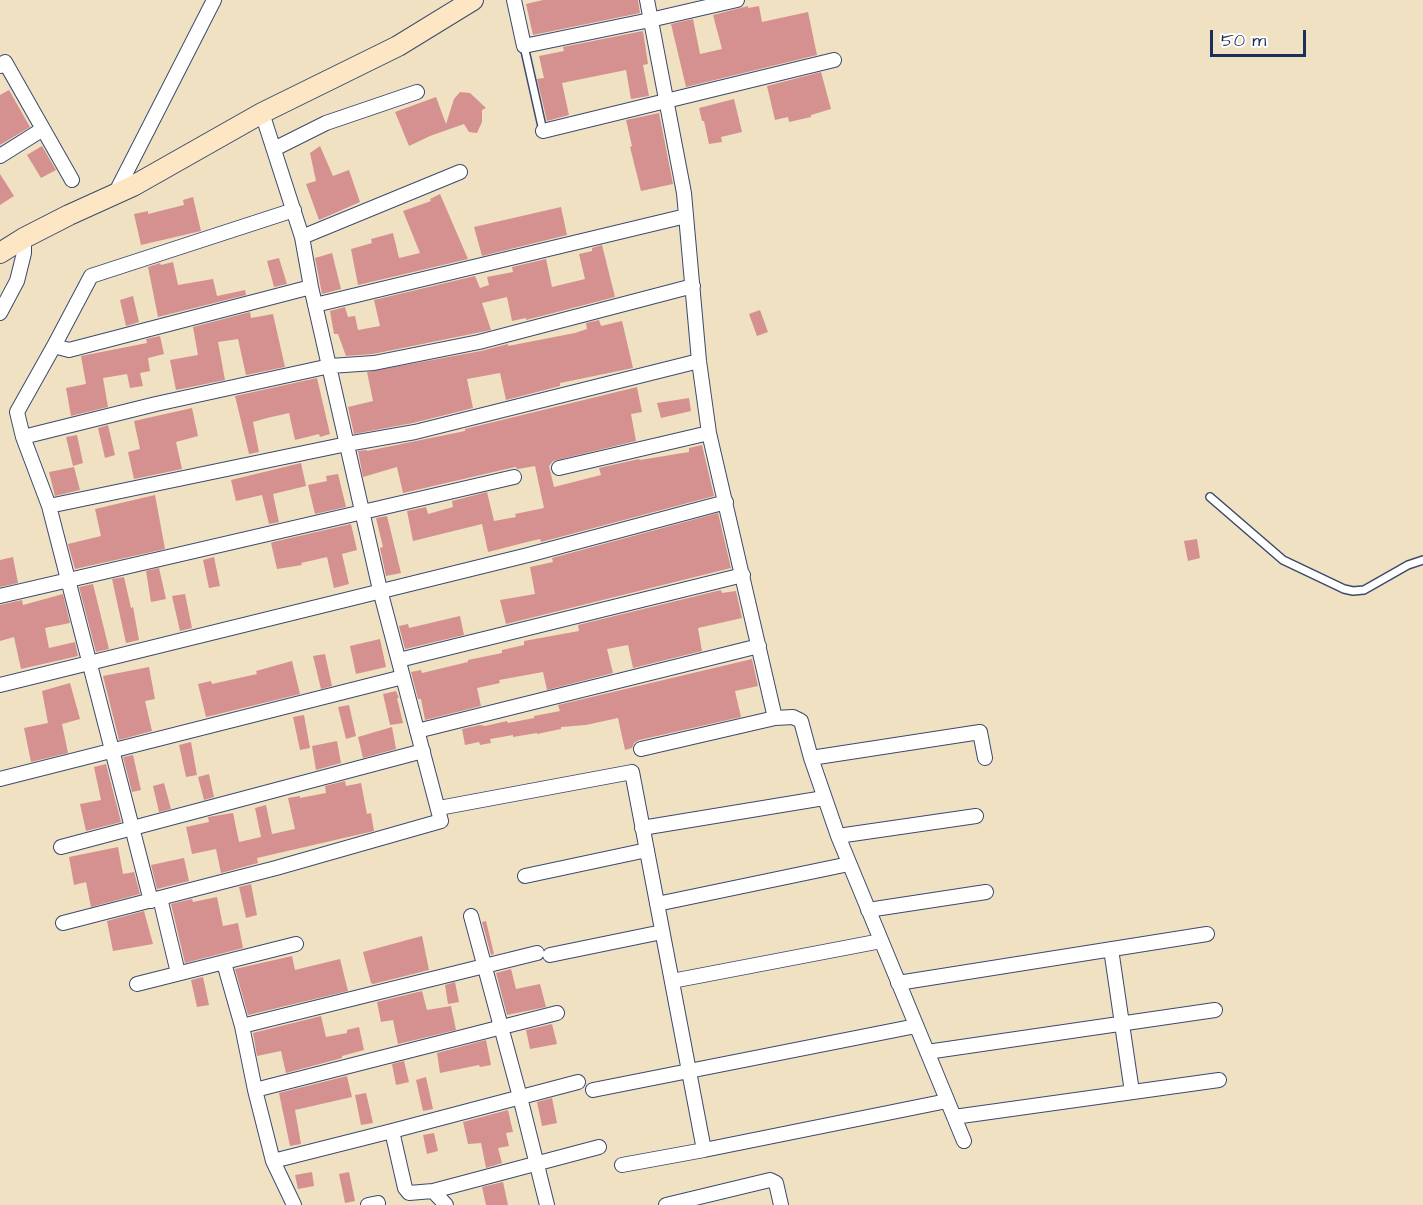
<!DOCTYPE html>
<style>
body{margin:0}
#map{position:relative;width:1423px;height:1205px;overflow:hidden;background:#efe1c2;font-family:"Architects Daughter",sans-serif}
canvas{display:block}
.scale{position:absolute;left:1210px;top:30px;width:96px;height:27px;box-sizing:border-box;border:3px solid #1b2f5e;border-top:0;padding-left:8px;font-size:18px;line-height:21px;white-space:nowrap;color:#1b2f5e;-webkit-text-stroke:4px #fff;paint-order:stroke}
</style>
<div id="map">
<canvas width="1423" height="1205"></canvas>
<div class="scale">50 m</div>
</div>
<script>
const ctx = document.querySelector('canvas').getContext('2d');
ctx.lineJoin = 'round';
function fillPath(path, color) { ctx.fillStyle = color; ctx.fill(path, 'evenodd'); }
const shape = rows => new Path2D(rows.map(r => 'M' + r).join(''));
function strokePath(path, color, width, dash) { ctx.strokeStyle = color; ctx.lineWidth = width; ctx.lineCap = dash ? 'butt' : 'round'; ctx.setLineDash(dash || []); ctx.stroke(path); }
const building = shape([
 [543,0,638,0,640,13,533,35,526,4],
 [748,6,748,8,759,6,762,22,808,12,817,55,686,87,671,24,693,19,700,54,722,49,713,15],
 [643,31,648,64,643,65,649,96,631,99,626,70,562,83,569,115,547,121,537,79,544,78,539,56,564,51,563,47],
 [821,72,831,109,811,115,811,117,789,122,788,117,775,120,767,86],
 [9,90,30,127,0,145,0,95],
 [460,92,470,93,486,108,482,110,482,122,477,133,469,132,464,124,430,136,409,146,395,112,436,97,446,124,454,99],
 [734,99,742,132,721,137,722,142,709,144,704,121,702,121,699,108],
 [659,113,673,184,641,191,630,147,632,146,626,120],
 [42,146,56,170,41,178,27,155],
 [320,146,333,176,349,170,360,202,319,220,306,184,316,181,310,153],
 [0,174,14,196,0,205],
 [440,194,468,259,358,285,351,249,372,243,371,239,393,233,399,258,420,253,403,211,431,201,430,199],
 [193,197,201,231,141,245,134,214,148,211,148,214,184,205,183,200],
 [561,207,567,235,482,256,474,227],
 [602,245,615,297,526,320,526,318,512,321,507,297,482,303,491,330,373,354,346,356,338,334,334,334,330,311,345,307,348,317,355,316,358,330,380,326,374,300,475,276,480,288,489,285,487,277,513,272,512,267,546,259,552,287,585,279,579,254,592,251,592,248],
 [332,253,341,289,322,294,315,258],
 [279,258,287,284,274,287,267,261],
 [173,262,178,285,213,279,217,296,245,290,246,295,158,317,148,267,160,263,161,265],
 [133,296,139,322,126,326,120,300],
 [760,310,768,332,757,336,749,314],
 [250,312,251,318,273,314,285,367,246,375,238,339,218,342,225,380,176,390,170,360,198,355,193,327],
 [599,320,601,326,622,321,633,368,560,383,560,386,506,400,500,373,467,379,473,408,413,423,354,434,348,407,373,401,367,372,481,351,508,344,508,346,575,333,587,329,586,323],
 [160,336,164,354,148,358,150,371,140,373,143,386,130,388,127,374,103,378,108,407,71,416,66,388,86,384,81,356,147,343,146,339],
 [317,378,330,434,320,437,319,434,295,440,289,413,267,418,253,422,259,452,249,454,235,396],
 [637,387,642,412,631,414,636,441,553,461,549,466,554,487,601,475,599,468,639,459,640,460,689,452,689,448,702,445,714,496,541,542,540,539,531,541,488,552,482,524,413,541,407,511,426,507,428,514,453,507,452,501,487,492,494,521,516,517,515,514,544,508,535,466,518,469,515,467,403,493,397,467,363,477,358,451,367,450,367,451,465,431,465,429],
 [689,398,691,411,661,418,657,403],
 [192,408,198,436,176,442,182,469,134,479,128,452,140,449,134,421],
 [108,425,115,455,105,458,98,428],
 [77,435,83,463,73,466,66,437],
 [301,463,306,486,273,494,279,522,269,524,262,495,236,501,231,480],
 [74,467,80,490,55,496,49,472],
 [338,474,346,507,315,514,308,485,327,481,326,476],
 [155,495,165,549,75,569,68,544,101,536,95,509],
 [718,513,731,568,506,624,500,600,535,594,530,567,553,562,552,558],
 [387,516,401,573,386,576,380,548,383,547,376,518],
 [351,524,357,550,342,554,349,584,334,588,327,557,301,563,302,565,277,569,271,543,273,542],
 [1197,539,1200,558,1188,561,1184,541],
 [13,557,18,583,0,587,0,560],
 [214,557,220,586,209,588,203,560],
 [159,568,166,599,151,602,146,571],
 [124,577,131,608,133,607,139,640,126,643,112,579],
 [93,584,109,649,96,652,79,587],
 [721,590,722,593,736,591,742,618,698,628,702,651,633,668,628,645,607,649,613,673,547,690,543,672,499,680,500,683,477,688,481,706,425,720,421,699,418,699,411,672,421,670,422,673,468,662,468,660,502,653,502,650,524,645,524,641,579,631,578,625],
 [63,594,70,623,45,628,49,648,75,642,78,656,21,669,14,637,0,641,0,605,22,600,23,605],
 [185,594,192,628,180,631,172,596],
 [460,616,464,635,405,649,399,626,408,624,409,628],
 [380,639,386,667,356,674,350,646],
 [325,654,332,686,321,689,313,656],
 [752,659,758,686,735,691,741,717,639,740,634,743,632,748,625,750,618,718,586,725,561,727,561,729,537,734,537,733,513,737,513,735,490,739,491,743,480,745,479,742,465,745,462,729,480,725,485,726,507,721,508,723,534,718,534,716,560,711,558,705],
 [292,661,300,694,206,717,198,684,211,681,212,684,257,674,256,671],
 [149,667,155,699,145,701,152,731,119,740,103,676],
 [70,683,80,719,62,724,68,753,31,762,24,728,48,723,42,691],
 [396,691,399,698,397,698,403,723,390,725,383,694],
 [349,705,356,736,346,739,338,707],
 [304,715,310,748,300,750,293,717],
 [392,727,396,749,363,758,358,737],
 [337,741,341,763,316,770,312,746],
 [191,742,197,775,186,777,179,745],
 [133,755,141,790,132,792,123,757],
 [106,764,121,822,86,831,80,804,101,800,94,767],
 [209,774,214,797,204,800,198,777],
 [345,781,346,786,361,783,367,814,371,813,374,831,257,858,258,863,221,873,216,849,192,854,186,827,209,822,208,817,233,813,239,842,261,837,255,808,266,805,272,834,295,829,288,798,300,796,300,798,326,793,325,786],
 [164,783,171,809,159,812,153,786],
 [118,847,123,874,134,872,140,894,91,907,86,882,74,885,69,857],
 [184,858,189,881,157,889,151,865],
 [251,884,257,915,246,918,239,887],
 [217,897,223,926,238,923,243,948,185,963,171,904,192,899,193,902],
 [144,911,153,944,113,951,107,921],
 [486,921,494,954,491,955,482,922],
 [422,936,429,970,373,984,371,983,363,952],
 [292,956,295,970,340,959,348,991,248,1015,235,969],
 [511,969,516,989,540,984,546,1007,507,1015,496,973],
 [203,977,209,1005,197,1007,191,980],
 [455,982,459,1002,448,1004,445,985],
 [422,991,427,1010,451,1006,456,1030,398,1044,393,1020,381,1022,377,1002],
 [321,1016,326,1037,347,1033,347,1030,359,1027,364,1050,342,1056,342,1058,286,1073,281,1051,257,1056,253,1033],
 [552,1024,557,1044,530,1049,526,1030],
 [486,1040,491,1065,480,1067,479,1065,440,1073,437,1053],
 [404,1061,409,1082,396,1085,392,1064],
 [347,1076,352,1097,295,1110,301,1144,290,1146,279,1093],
 [426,1077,433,1109,423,1111,416,1080],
 [366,1093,373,1123,361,1125,355,1095],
 [552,1098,557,1123,542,1126,537,1102],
 [508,1110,513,1132,506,1133,509,1146,498,1148,502,1163,486,1168,481,1143,468,1144,463,1122],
 [434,1133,438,1151,427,1154,423,1135],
 [312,1172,314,1186,298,1189,295,1175],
 [349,1172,355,1201,345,1203,339,1174],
 [503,1182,508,1205,486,1205,482,1187]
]);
const lane = shape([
 [524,46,543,131],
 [1210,497,1283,560,1344,589,1353,591,1364,590,1408,565,1423,560]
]);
const street = shape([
 [514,0,524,46,650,20,737,0],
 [647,0,684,193,699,361,709,433,775,718],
 [0,66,5,62,72,180],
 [543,131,834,60],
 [274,149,326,123,417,92],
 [0,156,43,129],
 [114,196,214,0],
 [302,237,460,172],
 [315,305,686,216],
 [0,313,17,281,24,253,24,238],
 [54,346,69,350,311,287],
 [23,437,156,404,330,366,374,363,479,342,693,286],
 [559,468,709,433],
 [49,506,347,444,415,432,699,361],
 [0,596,514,477],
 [399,660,743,575],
 [0,685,528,555,726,502],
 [417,731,759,646],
 [641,749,775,718,793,717,801,721,811,758,838,836,964,1141],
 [811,758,980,732,985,758],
 [0,779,403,677],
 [439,808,632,772,704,1150,947,1101],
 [642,828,824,798],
 [838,836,976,816],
 [61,847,423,751],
 [525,876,647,850],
 [160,898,178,973],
 [151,901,49,506,23,437,17,412,54,346,91,276,294,210],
 [657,904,849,864],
 [868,910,986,892],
 [471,916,520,1097,547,1205],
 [63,923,276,868,441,821,380,590,311,287,302,237,262,113],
 [1111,949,1132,1092],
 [550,955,662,932],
 [224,963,242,1026,255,1090,273,1161,294,1205],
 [672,981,881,941],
 [898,983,1207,934],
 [137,984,296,944],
 [242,1026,537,953],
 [927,1052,1215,1010],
 [255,1090,557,1013],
 [593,1090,916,1026],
 [954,1117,1219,1080],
 [392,1131,578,1082],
 [273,1161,392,1131,405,1188,409,1193,433,1191,446,1205],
 [622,1165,704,1150],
 [433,1191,599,1147],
 [368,1205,378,1203],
 [666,1205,770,1180,776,1183,781,1205]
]);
const secondary = shape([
 [0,253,24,238,69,215,133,186,262,113,398,46,473,0]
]);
fillPath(building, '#d59190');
strokePath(lane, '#3b4a6d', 10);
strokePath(street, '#3b4a6d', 16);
strokePath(secondary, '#3b4a6d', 22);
strokePath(lane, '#fff', 7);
strokePath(street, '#fff', 14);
strokePath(secondary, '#fce6c4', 20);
</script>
